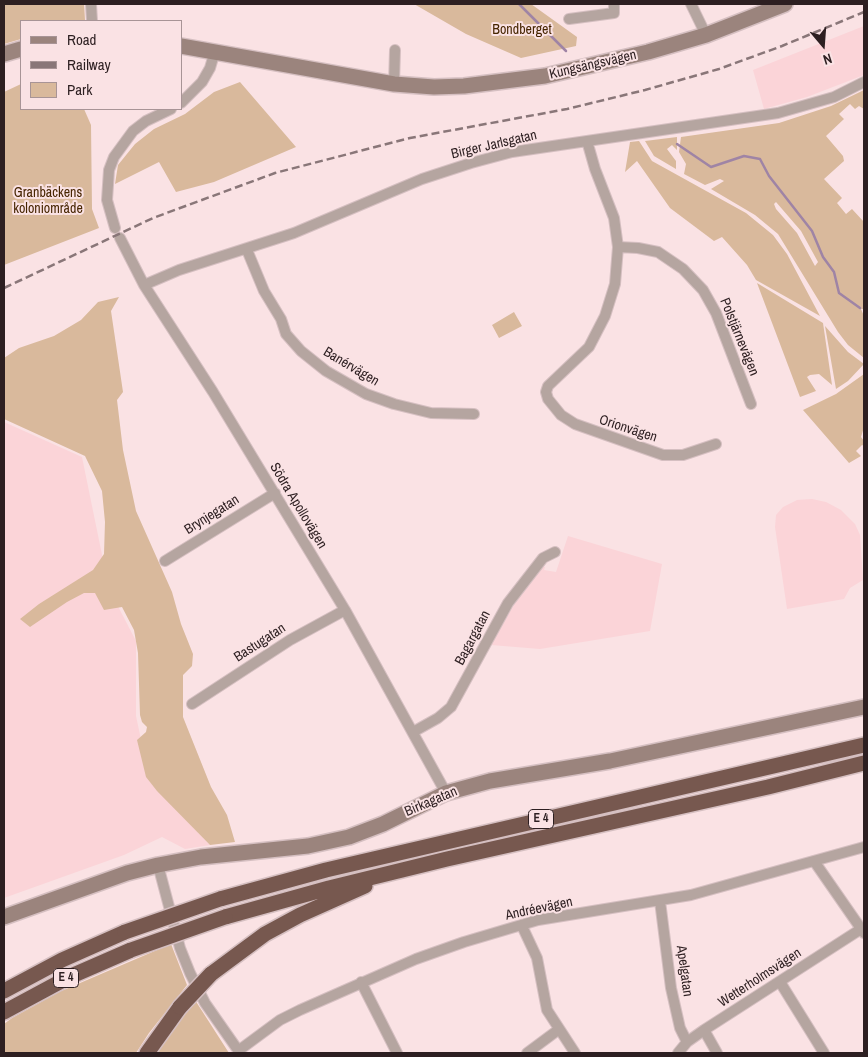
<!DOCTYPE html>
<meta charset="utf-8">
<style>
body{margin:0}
#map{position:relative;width:868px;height:1057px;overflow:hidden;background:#fae2e4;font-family:"Archivo Narrow",sans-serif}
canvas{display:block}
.frame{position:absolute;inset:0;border:5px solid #2d1f21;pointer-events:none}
.legend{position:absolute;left:20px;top:20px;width:162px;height:90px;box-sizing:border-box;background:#fae2e4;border:1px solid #a89496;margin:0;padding:6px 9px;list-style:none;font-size:15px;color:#2d1f21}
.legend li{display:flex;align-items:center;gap:10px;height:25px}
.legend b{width:25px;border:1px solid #a89496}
.north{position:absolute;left:798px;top:20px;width:50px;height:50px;-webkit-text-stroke:4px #fae2e4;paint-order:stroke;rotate:162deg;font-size:14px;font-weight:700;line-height:20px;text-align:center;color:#2d1f21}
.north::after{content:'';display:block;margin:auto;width:18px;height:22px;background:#2d1f21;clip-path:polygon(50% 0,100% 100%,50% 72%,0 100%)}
</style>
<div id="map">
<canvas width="868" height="1057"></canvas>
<div class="frame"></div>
<ul class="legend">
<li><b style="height:6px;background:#9b847d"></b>Road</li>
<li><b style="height:6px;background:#897678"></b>Railway</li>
<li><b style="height:14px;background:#d9b99c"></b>Park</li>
</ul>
<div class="north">N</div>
</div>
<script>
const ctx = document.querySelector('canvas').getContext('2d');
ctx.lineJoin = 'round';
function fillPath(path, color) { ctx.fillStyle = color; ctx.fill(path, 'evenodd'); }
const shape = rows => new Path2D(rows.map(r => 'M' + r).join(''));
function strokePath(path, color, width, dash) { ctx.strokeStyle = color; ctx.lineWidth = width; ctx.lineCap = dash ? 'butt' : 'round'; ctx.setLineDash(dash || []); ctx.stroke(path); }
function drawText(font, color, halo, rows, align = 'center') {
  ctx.font = font + ' "Archivo Narrow",sans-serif'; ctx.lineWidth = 4; ctx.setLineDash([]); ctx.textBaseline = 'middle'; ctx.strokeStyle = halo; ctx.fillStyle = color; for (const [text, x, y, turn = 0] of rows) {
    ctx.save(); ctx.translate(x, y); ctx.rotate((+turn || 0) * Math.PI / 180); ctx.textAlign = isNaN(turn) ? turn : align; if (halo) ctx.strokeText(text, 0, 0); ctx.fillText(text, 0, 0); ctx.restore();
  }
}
const built = shape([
 [864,26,864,75,807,97,764,109,753,70],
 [4,422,82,457,109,589,136,641,136,716,150,782,210,845,185,849,162,837,124,855,4,898],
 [812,499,826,502,841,510,855,524,860,535,863,580,850,588,844,599,787,609,775,527,776,515,783,507,797,500],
 [568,536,662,564,650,631,540,649,491,645,520,594,542,566,545,567,544,570,556,572]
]);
const green = shape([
 [4,4,84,4,85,20,21,21,21,39,4,44],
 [414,4,531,4,577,37,576,46,521,58,466,34],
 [240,82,296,147,214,182,176,192,159,162,115,184,118,165,135,144,154,129,185,114,214,92],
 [21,84,21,109,84,109,91,125,92,209,99,228,4,265,4,92],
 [864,90,864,109,859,106,855,109,850,104,839,114,844,119,826,136,843,156,844,161,824,179,842,198,837,203,846,214,852,209,864,222,864,309,861,309,864,316,864,358,848,345,838,332,778,234,755,215,711,189,724,181,720,179,705,185,684,174,686,164,679,152,681,137,779,123,831,106],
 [776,202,801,231,818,262,815,266,797,233,776,209,774,204],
 [677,137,677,150,672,145,667,149,676,161,676,169,654,156,645,141],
 [639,141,652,161,746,213,773,235,787,254,820,316,756,280,747,265,722,237,714,241,670,208,637,161,625,172,630,142],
 [757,283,823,323,832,385,819,374,810,375,807,377,816,391,800,397],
 [119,297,111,311,123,392,117,400,123,450,136,511,172,592,181,624,193,654,192,666,183,675,183,717,211,787,227,815,235,842,210,845,157,791,146,777,137,740,146,732,147,727,142,722,140,715,138,653,134,630,122,607,104,610,95,593,84,593,67,602,30,627,20,619,39,604,93,570,104,554,105,522,102,491,85,456,4,419,4,358,19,348,54,336,81,320,98,302],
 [514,312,522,326,499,338,492,325],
 [825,326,848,352,864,364,848,381,836,389],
 [864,374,864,427,861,437,864,441,864,446,862,445,856,451,861,456,849,463,803,410,836,394],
 [171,944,187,985,149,1033,136,1053,4,1053,4,1024,12,1018,59,992],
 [195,1000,229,1053,156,1053,178,1022]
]);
const stream = shape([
 [519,4,566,51],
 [677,144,711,167,744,156,760,159,769,176,812,231,823,257,834,272,839,293,860,308]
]);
const street = shape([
 [91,4,92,21],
 [691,4,706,35],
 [569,19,614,13,614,4],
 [394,84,395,50],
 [181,103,202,82,210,68,215,51],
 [587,141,595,169,614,218,618,247,615,284,605,316,589,347,548,386,546,392,548,399,561,415,575,424,663,455,683,455,716,444],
 [115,228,107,200,109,170,114,157,133,131,146,121,171,109],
 [120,238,144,285,213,392,345,610,446,793],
 [618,247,638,248,658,252,683,269,703,290,716,313,751,404],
 [247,250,264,291,281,319,286,334,301,351,326,371,366,394,394,404,431,413,474,414],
 [144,285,179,270,294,233,422,179,471,163,512,152,778,113,834,97,864,82],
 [165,561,275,493],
 [192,704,290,640,345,610],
 [413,732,438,718,451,707,508,603,543,558,555,552],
 [814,861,864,933],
 [158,865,180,948,190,973,205,1003,240,1053],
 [660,901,671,988,680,1028,687,1042],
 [522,926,537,958,547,1010,575,1053],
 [361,982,397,1053],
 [780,982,824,1053],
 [704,1030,717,1053],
 [238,1051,280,1020,300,1010,416,959,464,942,538,920,691,895,864,847],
 [527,1053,558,1030],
 [678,1053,687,1042,704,1030,861,929]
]);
const secondary = shape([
 [181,46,394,84,434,87,464,86,545,76,648,52,706,35,785,4],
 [4,54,21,49],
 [4,917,127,873,158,865,201,857,308,846,349,837,383,824,446,793,490,781,610,761,864,707]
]);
const highway = shape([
 [220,899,326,870,864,745],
 [225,917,329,888,447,859,768,787,864,763],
 [211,974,265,934,300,915,365,886],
 [4,991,62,960,125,932],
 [4,1012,69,977,131,950],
 [147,1053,180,1007]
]);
const rail = shape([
 [4,288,153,218,275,173,410,138,567,109,645,90,719,69,782,46,864,12]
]);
const highwayBridge = shape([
 [125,932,220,899],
 [131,950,225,917],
 [180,1007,211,974]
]);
const shields = [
 [541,819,25],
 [66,978,25]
];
const shieldNames = [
 ["E 4",541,819],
 ["E 4",66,978]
];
const parkNames = [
 ["Bondberget",522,30],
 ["Granbäckens",48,193],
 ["koloniområde",48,209]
];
const streetNames = [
 ["Kungsängsvägen",593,65,-13],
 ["Birger Jarlsgatan",494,145,-13],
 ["Polstjärnevägen",739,337,68],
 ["Banérvägen",351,367,31],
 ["Orionvägen",628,429,18],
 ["Södra Apollovägen",298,506,59],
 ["Brynjegatan",212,515,-32],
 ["Bagargatan",473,638,-62],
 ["Bastugatan",260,643,-33],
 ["Birkagatan",431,802,-23],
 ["Andréevägen",539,909,-12],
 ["Apelgatan",684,971,82],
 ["Wetterholmsvägen",760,978,-33]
];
fillPath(built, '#fbd4d8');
fillPath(green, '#d9b99c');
strokePath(stream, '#9f84a5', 2.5);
strokePath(street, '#d5bfc1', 12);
strokePath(secondary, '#d5bfc1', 18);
strokePath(highway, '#d5bfc1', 18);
strokePath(street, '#b5a5a0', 10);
strokePath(secondary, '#9b847d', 15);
strokePath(highway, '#77584f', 15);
strokePath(rail, '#897678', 2.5, [8, 4]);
strokePath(highwayBridge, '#d5bfc1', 18, []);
strokePath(highwayBridge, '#77584f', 15);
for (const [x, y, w] of shields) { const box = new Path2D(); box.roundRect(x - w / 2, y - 9.5, w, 19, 4); ctx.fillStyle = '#fae2e4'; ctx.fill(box); strokePath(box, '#2d1f21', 1); }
drawText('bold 12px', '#2d1f21', null, shieldNames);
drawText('14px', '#462500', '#fae2e4', parkNames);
drawText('14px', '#2d1f21', '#fae2e4', streetNames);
</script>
